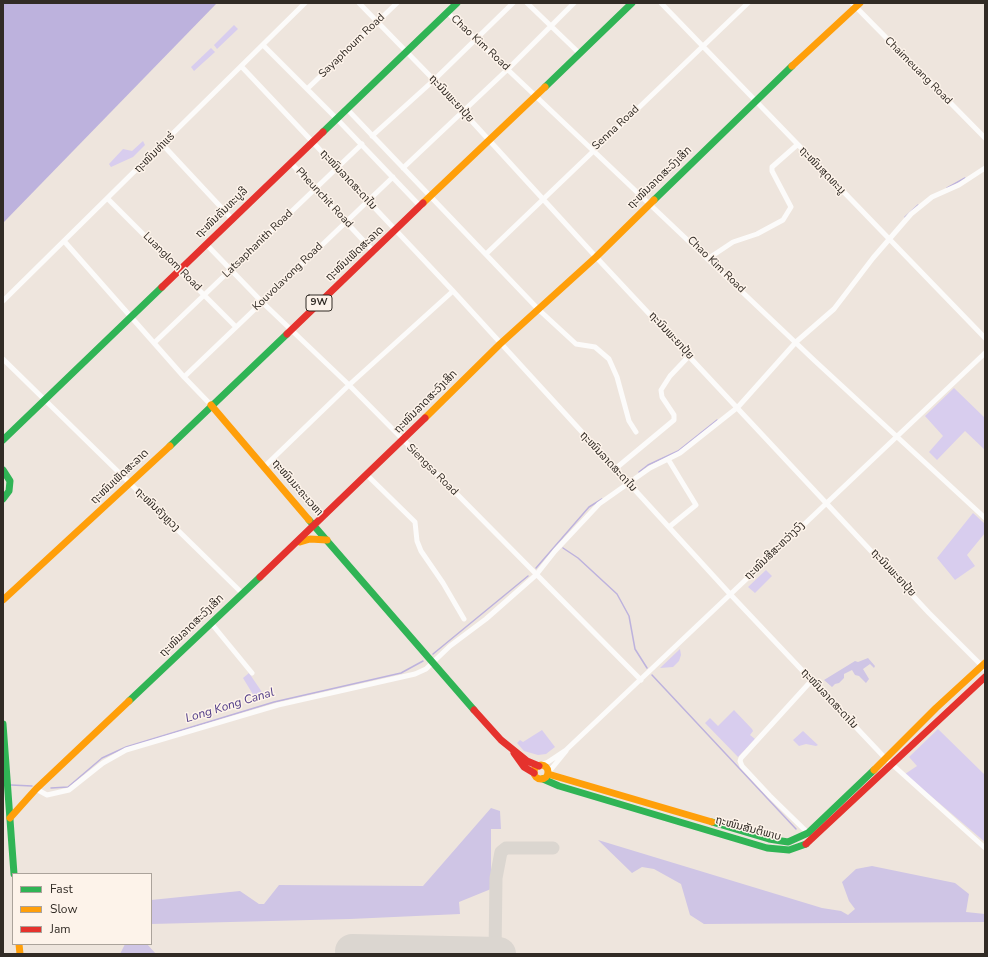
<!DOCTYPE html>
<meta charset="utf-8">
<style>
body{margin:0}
#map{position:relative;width:988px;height:957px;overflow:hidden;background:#eee5dd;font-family:"Nunito Sans",sans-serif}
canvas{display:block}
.frame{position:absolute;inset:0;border:4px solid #312b25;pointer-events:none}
.legend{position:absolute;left:12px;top:873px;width:140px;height:72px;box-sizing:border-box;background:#fdf3ea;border:1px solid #aba39b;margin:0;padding:5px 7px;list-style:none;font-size:12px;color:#312b25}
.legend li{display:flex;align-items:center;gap:8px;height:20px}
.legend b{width:20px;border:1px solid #aba39b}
</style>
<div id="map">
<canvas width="988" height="957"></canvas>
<div class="frame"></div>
<ul class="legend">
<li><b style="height:5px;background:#30b455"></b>Fast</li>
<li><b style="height:5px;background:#ff9f0a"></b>Slow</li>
<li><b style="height:5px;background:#e5322d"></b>Jam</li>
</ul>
</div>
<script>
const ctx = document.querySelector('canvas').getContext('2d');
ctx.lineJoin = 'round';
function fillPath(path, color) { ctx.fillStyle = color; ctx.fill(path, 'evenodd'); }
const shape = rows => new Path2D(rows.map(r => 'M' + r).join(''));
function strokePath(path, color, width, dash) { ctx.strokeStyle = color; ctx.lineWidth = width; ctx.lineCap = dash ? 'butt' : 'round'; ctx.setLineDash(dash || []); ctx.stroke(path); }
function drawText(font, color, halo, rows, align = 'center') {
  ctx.font = font + ' "Nunito Sans","Noto Sans Lao",sans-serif'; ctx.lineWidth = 3; ctx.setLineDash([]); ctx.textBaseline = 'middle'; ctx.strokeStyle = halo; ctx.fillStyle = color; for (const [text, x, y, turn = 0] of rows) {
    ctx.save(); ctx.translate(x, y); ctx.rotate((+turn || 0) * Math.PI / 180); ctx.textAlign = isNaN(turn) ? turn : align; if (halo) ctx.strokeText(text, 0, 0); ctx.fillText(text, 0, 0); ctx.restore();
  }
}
const green = shape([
 [234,25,238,29,217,49,214,45],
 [211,48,215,52,194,71,191,67],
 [143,141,145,145,133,157,111,167,109,164,123,149,132,151],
 [954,388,985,418,985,450,965,431,937,460,929,452,943,436,925,416],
 [973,513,985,524,985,533,967,555,975,566,955,580,937,558],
 [766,570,772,576,755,593,748,587],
 [680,649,681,655,679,661,673,667,660,668],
 [249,673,266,698,257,701,243,678],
 [734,710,752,729,753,731,750,735,755,739,738,757,705,723,710,718,718,726],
 [938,729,985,775,985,842,905,774,917,766,909,757],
 [542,730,555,747,546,754,538,755,524,751,517,743,520,740,523,742],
 [803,731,818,745,816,746,806,744,799,746,793,740]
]);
const forest = shape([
 [868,658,875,666,874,668,870,664,863,669,869,679,866,683,859,676,855,675,852,670,844,674,844,678,839,683,835,684,832,687,824,680,855,661,858,662],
 [491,808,500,811,501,829,491,829,491,889,459,902,460,914,350,919,151,924,151,900,240,891,259,904,264,904,279,885,423,886],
 [598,840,822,908,841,911,848,915,855,909,849,901,842,882,856,869,872,866,955,883,969,894,966,912,985,914,985,922,704,924,690,915,681,884,654,869,642,867,632,873],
 [125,944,147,944,156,954,120,954]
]);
const water = shape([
 [3,3,217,3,3,223]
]);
const stream = shape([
 [947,188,965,178],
 [905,217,918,205],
 [639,472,648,465,678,451,717,420],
 [563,548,578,558,617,594,629,616,635,649,647,668],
 [536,568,589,507,602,499],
 [433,654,528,576],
 [652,675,796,829],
 [11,785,32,786],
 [51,788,68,787,102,758,126,747,274,702,401,673,423,661]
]);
const taxiway = shape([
 [495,954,496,878,501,852,506,848,553,848]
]);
const runway = shape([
 [352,951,499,954]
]);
const street = shape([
 [359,3,434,80,596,257,929,613,985,669],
 [527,3,579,53],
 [661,3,985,338],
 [852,3,985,138],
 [447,12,815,361,985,518],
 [263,45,336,118,421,207],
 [241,66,453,291,730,594,885,758,985,848],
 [307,89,397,3],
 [346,108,538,309,576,344,595,347,609,359,617,377,629,421,636,432],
 [372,136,434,80,513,3],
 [163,145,232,219],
 [291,163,374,252],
 [403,168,509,68,574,3],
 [108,199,236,327],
 [64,241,184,377,211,405],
 [206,244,262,302,349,385,641,680],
 [486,254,748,3],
 [709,258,733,242,757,234,783,220,791,207,772,171,772,167,797,145],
 [3,301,305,3],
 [154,343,362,144],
 [3,359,243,594],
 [184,377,393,177],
 [668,459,696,505,669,527],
 [264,467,349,385,453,291],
 [615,469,674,420,674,415,662,397,661,390,670,376,689,356],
 [367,475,415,522,417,541,421,551,443,583,464,619],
 [211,623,252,673],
 [541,765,548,762,566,750,985,353],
 [548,773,566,751],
 [36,789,47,795,69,790,103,763,126,750,278,705,415,674,426,669,450,646,486,619,536,575,555,551,599,504,650,468,680,453,738,407,796,342,834,309,873,258,911,214,932,197,959,185,985,168],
 [808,833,770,796,742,766,740,761,741,758,812,680]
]);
const fast = shape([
 [545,87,632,3],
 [323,132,457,3],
 [654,200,792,66],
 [3,440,162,287],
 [170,446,287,334],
 [3,470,10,481,9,491,3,499],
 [309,520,474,710],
 [129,701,260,577],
 [3,724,14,874],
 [543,779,559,786,767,848,789,850,806,844],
 [712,822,769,839,788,842,808,833,874,770]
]);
const slow = shape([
 [792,66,860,3],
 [423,203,545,87],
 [211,405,309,520],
 [425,418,500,344,596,257,654,200],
 [300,542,310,539,327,540],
 [3,600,170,446],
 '534 772a7 7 0 1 1 14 0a7 7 0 1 1-14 0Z',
 [874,770,936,708,985,663],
 [548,774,712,822],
 [10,818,36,789,129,701],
 [19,944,20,954]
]);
const jam = shape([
 [162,287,323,132],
 [287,334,423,203],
 [260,577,425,418],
 [474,710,501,740,527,761,539,766],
 [514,753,524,767,534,773],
 [806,844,985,677]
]);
const shields = [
 [319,303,26]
];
const shieldNames = [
 ["9W",319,303]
];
const streetNames = [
 ["Chao Kim Road",480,43,43],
 ["Sayaphoum Road",352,46,-44],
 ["Chaimeuang Road",918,71,45],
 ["ຖະນົນພະຍາປຸ້ຍ",451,99,47],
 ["Senna Road",616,128,-43],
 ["ຖະໜົນທ່າແຮ່",155,153,-45],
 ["ຖະໜົນສຸດທະນູ",822,171,46],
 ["ຖະໜົນລາດສະວົງເສິກ",660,178,-44],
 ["ຖະໜົນລາດສະດາໄນ",348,180,47],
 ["Pheunchit Road",324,198,47],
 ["ຖະໜົນຄັນທະບູລີ",222,213,-44],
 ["Latsaphanith Road",258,244,-44],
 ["ຖະໜົນເພັດສະລາດ",355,254,-43],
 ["Luanglom Road",172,262,45],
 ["Chao Kim Road",716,265,44],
 ["Kouvolavong Road",288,277,-44],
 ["ຖະນົນພະຍາປຸ້ຍ",671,336,47],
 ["ຖະໜົນລາດສະວົງເສິກ",426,402,-45],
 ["ຖະໜົນລາດສະດາໄນ",608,462,47],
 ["Siengsa Road",432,470,45],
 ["ຖະໜົນເພັດສະລາດ",120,477,-43],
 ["ຖະໜົນມະຄະເວຫາ",297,488,49],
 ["ຖະໜົນຄັງຫຼວງ",157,510,44],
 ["ຖະໜົນສີສະຫວ່າງວົງ",775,551,-44],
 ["ຖະນົນພະຍາປຸ້ຍ",893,573,47],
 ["ຖະໜົນລາດສະວົງເສິກ",192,626,-44],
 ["ຖະໜົນລາດສະດາໄນ",829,699,47],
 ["ຖະໜົນສັນຕິພາບ",748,829,15]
];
const waterNames = [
 ["Long Kong Canal",230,706,-17]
];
fillPath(green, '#d8cdee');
fillPath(forest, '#cfc5e5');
fillPath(water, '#bdb2dd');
strokePath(stream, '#bdb2dd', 1.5);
strokePath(taxiway, '#dbd6d0', 13);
strokePath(runway, '#dbd6d0', 34);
strokePath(street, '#fcfbfa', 5);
strokePath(fast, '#30b455', 7);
strokePath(slow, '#ff9f0a', 7);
strokePath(jam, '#e5322d', 7);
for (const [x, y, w] of shields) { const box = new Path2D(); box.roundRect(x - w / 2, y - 8, w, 16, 3); ctx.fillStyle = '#fdf3ea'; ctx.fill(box); strokePath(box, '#312b25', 1); }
drawText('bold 10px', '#312b25', null, shieldNames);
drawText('11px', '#312b25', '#fdf3ea', streetNames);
drawText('italic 12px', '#4f3a87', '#fdf3ea', waterNames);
</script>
